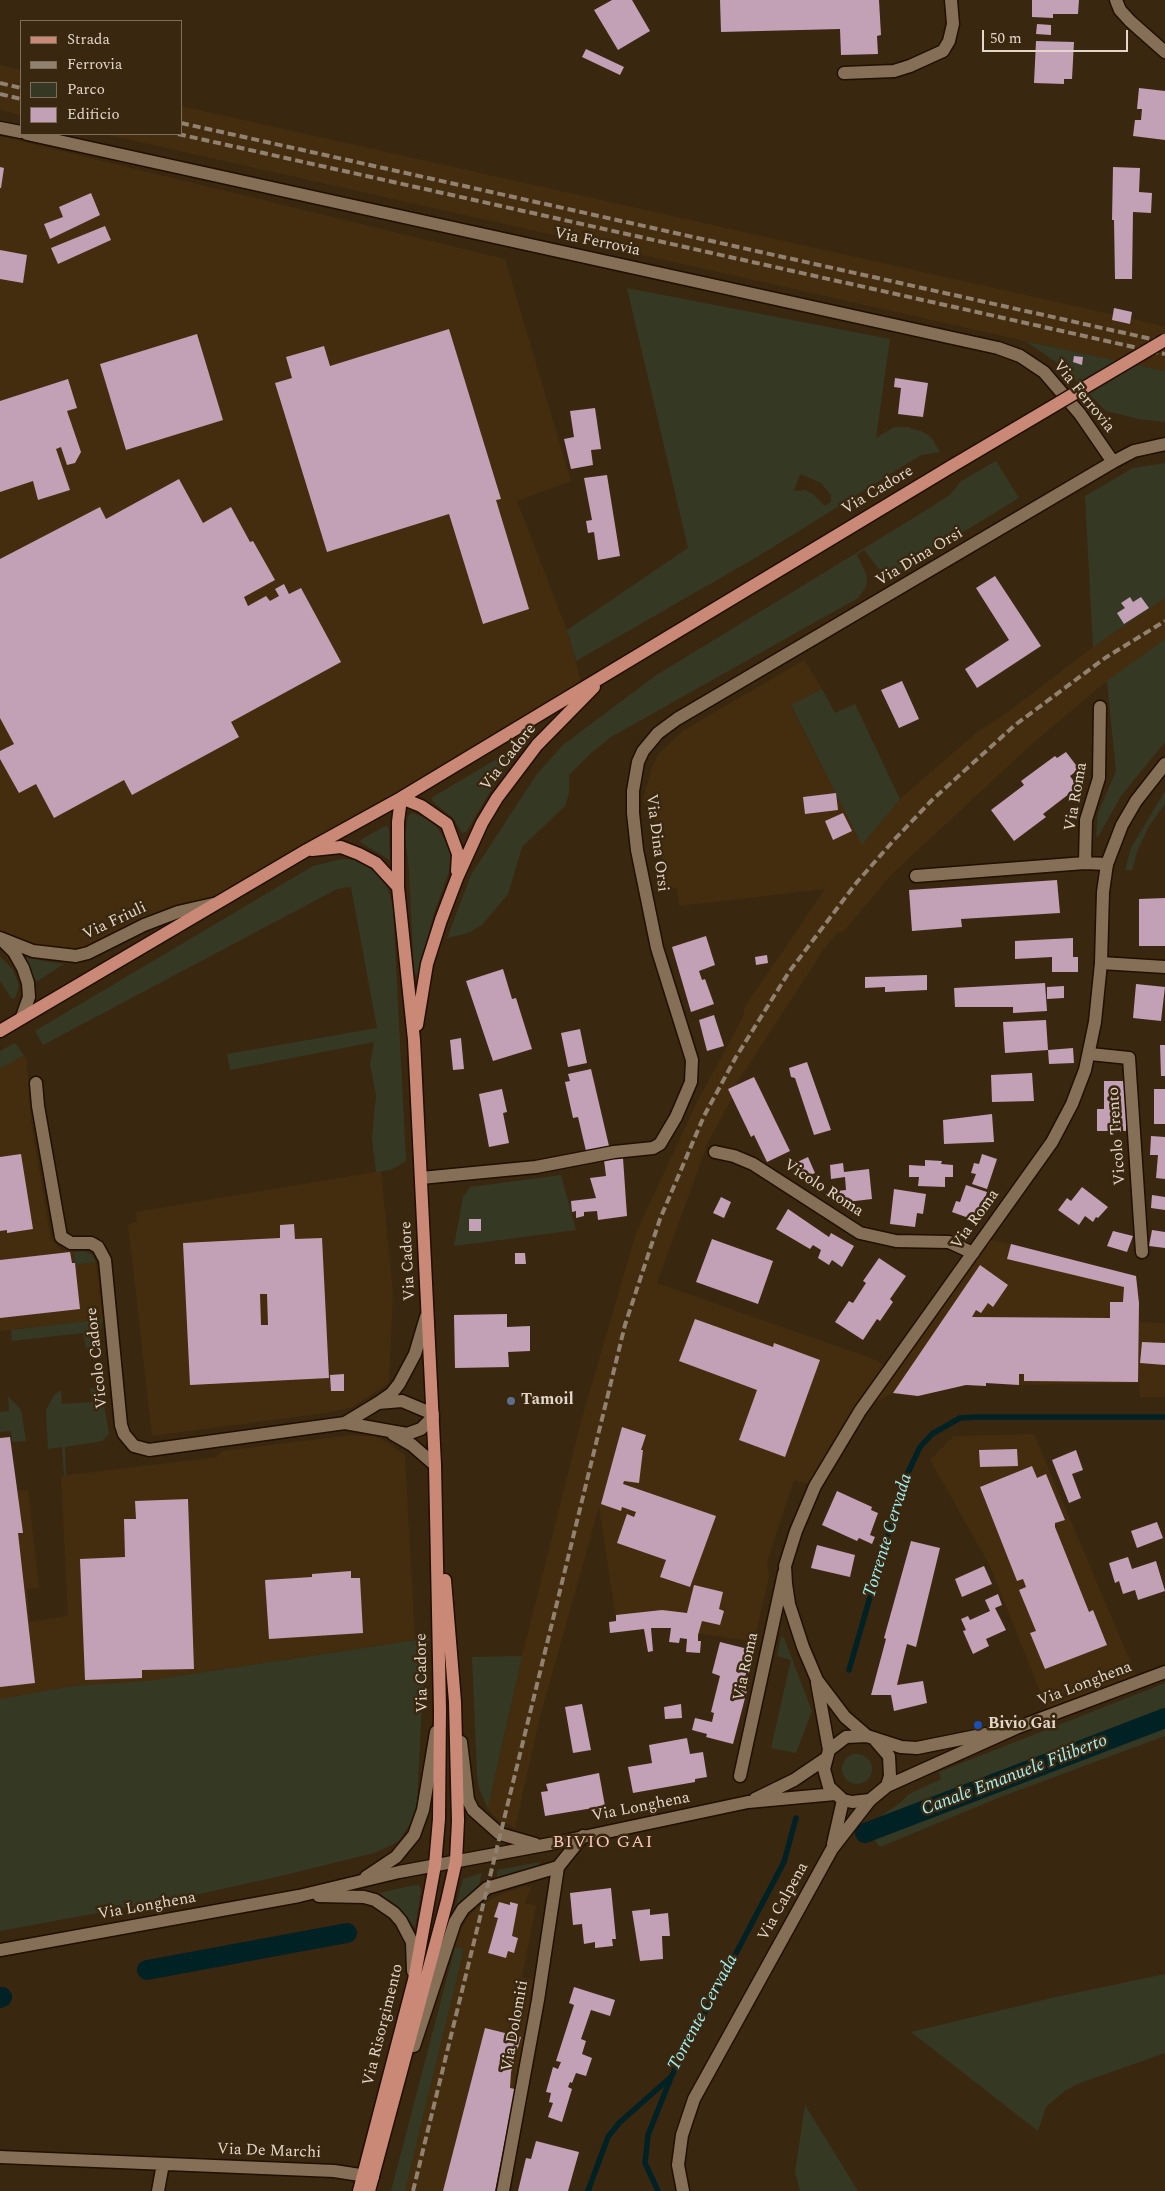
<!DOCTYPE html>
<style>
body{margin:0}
#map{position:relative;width:1165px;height:2191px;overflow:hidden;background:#3a2710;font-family:Spectral,serif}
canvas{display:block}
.legend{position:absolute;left:20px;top:20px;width:162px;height:115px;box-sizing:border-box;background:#3a2710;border:1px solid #7e6d5a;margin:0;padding:6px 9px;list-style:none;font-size:15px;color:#e3d7ca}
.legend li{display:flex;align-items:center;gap:10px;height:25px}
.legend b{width:25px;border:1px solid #7e6d5a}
.scale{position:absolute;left:982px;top:30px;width:146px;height:22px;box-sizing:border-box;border:2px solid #e3d7ca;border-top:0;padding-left:6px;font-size:15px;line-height:18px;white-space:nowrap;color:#e3d7ca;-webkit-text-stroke:4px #3a2710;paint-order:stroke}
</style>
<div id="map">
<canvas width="1165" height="2191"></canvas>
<ul class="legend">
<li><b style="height:6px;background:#ca8977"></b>Strada</li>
<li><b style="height:6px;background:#918170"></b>Ferrovia</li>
<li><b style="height:14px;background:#353924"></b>Parco</li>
<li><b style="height:14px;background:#c2a0b6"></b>Edificio</li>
</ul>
<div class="scale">50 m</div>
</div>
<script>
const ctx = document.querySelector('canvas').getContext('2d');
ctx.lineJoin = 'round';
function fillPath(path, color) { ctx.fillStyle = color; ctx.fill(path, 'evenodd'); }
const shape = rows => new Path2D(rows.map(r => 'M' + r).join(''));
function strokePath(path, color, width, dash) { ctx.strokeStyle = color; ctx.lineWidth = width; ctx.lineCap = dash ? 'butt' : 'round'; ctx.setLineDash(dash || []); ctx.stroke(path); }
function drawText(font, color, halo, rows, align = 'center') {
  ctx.font = font + ' Spectral,serif'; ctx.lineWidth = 5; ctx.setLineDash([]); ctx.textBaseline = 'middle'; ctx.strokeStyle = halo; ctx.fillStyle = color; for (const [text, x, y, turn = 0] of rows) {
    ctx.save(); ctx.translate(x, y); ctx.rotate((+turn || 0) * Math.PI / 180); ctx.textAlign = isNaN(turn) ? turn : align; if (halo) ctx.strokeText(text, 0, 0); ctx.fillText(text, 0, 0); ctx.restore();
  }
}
const built = shape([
 [0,65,21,70,21,115,0,110],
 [181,106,1155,324,1165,327,1165,371,1025,341,104,134,181,134],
 [0,136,505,259,571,481,517,501,567,630,583,689,215,904,76,956,0,938],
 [1165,598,1165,639,1097,689,1032,744,891,875,844,931,838,932,824,949,735,1086,732,1098,708,1142,657,1283,879,1361,889,1371,983,1239,997,1241,1136,1276,1139,1322,1165,1323,1165,1397,1140,1397,1139,1383,1019,1385,986,1383,986,1386,966,1385,918,1396,893,1393,861,1410,815,1486,794,1480,767,1562,769,1577,754,1642,660,1627,618,1632,599,1507,540,1717,515,1828,497,1819,488,1809,522,1656,582,1418,636,1233,695,1106,744,1015,744,1008,825,889,679,906,677,888,668,889,656,825,643,801,652,767,659,753,684,730,804,660,822,689,791,706,862,844,900,799,976,733,1008,712,1093,647],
 [24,1055,27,1062,31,1121,51,1239,61,1250,74,1252,75,1265,96,1262,103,1319,0,1331,0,1069],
 [381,1171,393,1292,389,1383,353,1407,326,1413,152,1436,128,1224,137,1222,136,1212],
 [1034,1434,1139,1682,1050,1716,989,1564,930,1460,954,1436],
 [352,1435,376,1437,388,1443,405,1455,415,1640,145,1681,72,1686,0,1699,0,1438,10,1437,16,1491,28,1490,39,1588,27,1589,30,1622,68,1616,61,1476,217,1457,222,1451],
 [525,1886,531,1887,525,1903,536,1906,522,1977,533,1980,529,1998,538,2000,503,2191,405,2191,464,1949,455,1947,460,1932,467,1918,477,1907,501,1894]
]);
const green = shape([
 [627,288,890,339,876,438,894,427,907,427,921,431,931,437,940,452,921,455,757,557,576,661,567,630,688,548],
 [800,474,821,483,831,495,831,502,825,506,813,494,805,490,794,491],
 [1025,341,1165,371,1165,422,1139,419,1106,411,1059,364],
 [996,461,1019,498,899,571,888,573,879,569,864,550,857,555,867,576,866,587,858,598,611,737,591,753,569,775,569,793,565,806,522,847,508,894,482,925,468,933,447,938,471,875,537,774,563,745,655,676,907,522,950,495,961,481],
 [1165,463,1165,598,1093,647,1085,496,1133,468],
 [1165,639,1165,742,1121,796,1098,837,1096,835,1098,813,1116,771,1107,681],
 [822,689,835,713,855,704,900,799,862,845,791,705],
 [517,747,466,832,462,833,454,819,433,802,431,798],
 [1165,791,1165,804,1149,826,1138,849,1132,870,1125,870,1131,848],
 [412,813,423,817,436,826,447,842,451,860,450,869,434,913,417,976,414,974,409,870,405,836,408,816],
 [387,825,389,829,390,860,360,842,362,839],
 [342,859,356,860,369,866,378,875,388,889,393,906,406,1161,391,1170,376,1172,372,1138,376,1095,370,1065,374,1042,230,1070,227,1054,377,1028,351,887,337,889,43,1045,35,1031,313,866],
 [0,956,13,970,19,986,15,998,12,999,0,981],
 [25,957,44,961,64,964,36,982],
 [15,1043,24,1055,0,1069,0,1051],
 [561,1175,576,1230,454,1246,463,1197,470,1187],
 [84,1251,92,1254,96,1262,75,1265,74,1252],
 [103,1319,100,1333,91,1347,86,1348,83,1333,12,1341,11,1330],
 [90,1388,99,1390,102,1394,109,1434,102,1441,65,1447,66,1475,64,1476,62,1447,48,1449,46,1410,54,1395,61,1390,62,1404,92,1402],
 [8,1396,21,1410,26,1441,12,1442,11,1431,0,1432,0,1412,9,1411],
 [781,1636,784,1638,812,1711,796,1753,771,1748,791,1660,777,1656],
 [429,1638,422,1700,417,1802,412,1821,398,1842,374,1853,281,1876,195,1895,0,1931,0,1699,72,1686,145,1681],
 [522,1656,495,1776,488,1809,479,1788,477,1774,472,1657],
 [1165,1683,1165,1736,1003,1796,880,1847,865,1827,900,1803,909,1794,941,1779,939,1772],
 '842 1769a15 15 0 1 1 30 0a15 15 0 1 1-30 0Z',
 [540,1862,538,1868,497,1878,497,1870],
 [482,1873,479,1885,455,1908,463,1879],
 [415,1885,419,1885,421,1890,415,1928,399,1907,379,1893],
 [455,1947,464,1949,405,2191,391,2191],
 [1165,1974,1165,2053,1080,2083,1066,2090,1046,2107,1038,2131,911,2032,1056,1997],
 [805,2105,858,2191,800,2191,795,2172]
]);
const stream = shape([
 [849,1670,903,1483,920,1447,932,1434,960,1418,976,1417,1165,1417],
 [588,2191,608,2137,619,2123,671,2077,784,1862,796,1818],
 [658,2191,645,2163,648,2135,670,2080]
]);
const canal = shape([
 [865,1833,1165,1718],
 [147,1970,347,1933],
 [0,1998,2,1997]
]);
const building = shape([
 [612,0,632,0,650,31,618,50,594,10],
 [720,0,879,0,881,35,877,36,878,54,841,55,840,29,721,32],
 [1032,0,1079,0,1078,14,1053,14,1053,18,1032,17],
 [1037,24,1051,25,1051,35,1036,34],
 [1036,41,1074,42,1072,79,1064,79,1064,84,1034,83],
 [586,49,624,67,620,75,582,57],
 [1139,88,1165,91,1165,140,1133,136,1135,120,1141,120,1142,109,1137,109],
 [0,167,4,168,1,188,0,188],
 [1113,167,1140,168,1139,192,1152,193,1151,213,1133,212,1132,279,1115,279,1114,220,1112,220],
 [91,193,100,215,50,239,44,224,63,217,59,207],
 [105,226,111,240,58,264,51,248],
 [0,250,27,255,23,283,0,279],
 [1114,308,1132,312,1130,324,1112,320],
 [449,329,501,499,496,500,529,609,483,624,449,514,327,552,275,383,292,378,286,357,324,346,330,366],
 [197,334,223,420,126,450,100,364],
 [1074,356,1083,357,1082,365,1073,362],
 [895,378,928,383,923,417,898,414,901,388,894,387],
 [68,379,77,408,67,411,81,452,75,463,67,465,61,447,56,449,70,490,38,500,33,481,0,492,0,401],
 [595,408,601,449,591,450,593,465,571,469,564,439,574,437,570,411],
 [607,475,620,556,598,560,594,532,588,533,586,521,592,520,584,478],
 [179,479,203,523,231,507,250,542,253,541,275,580,244,597,248,606,266,596,270,601,279,596,275,589,284,584,289,594,301,588,341,662,231,722,239,737,132,795,124,780,54,818,36,784,19,793,0,759,0,751,14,744,0,718,0,559,100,507,106,519],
 [995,576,1041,646,977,688,965,669,1009,640,976,588],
 [1130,597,1133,602,1141,597,1149,608,1124,624,1117,613,1125,608,1121,603],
 [902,681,919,719,899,728,881,690],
 [1066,752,1079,769,1070,776,1078,787,1043,814,1046,817,1014,841,991,810,1024,785,1021,781,1055,756,1057,758],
 [836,793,838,810,805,814,803,797],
 [843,813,852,831,833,840,825,821],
 [1057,880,1060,913,961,919,962,927,912,931,909,890],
 [1165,898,1165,946,1139,946,1139,899],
 [706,936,715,965,699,971,702,980,705,979,714,1004,691,1012,672,947],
 [1073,938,1073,957,1078,957,1078,972,1052,972,1052,957,1015,959,1015,941],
 [767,955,768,963,756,965,755,957],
 [503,969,512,999,516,998,532,1049,493,1061,466,981],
 [927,975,927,990,885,992,885,987,865,988,865,977],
 [1045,983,1047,1011,1013,1013,1013,1007,955,1007,954,988],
 [1136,984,1165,987,1161,1021,1133,1018],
 [1064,986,1064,998,1047,999,1047,987],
 [714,1015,724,1046,707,1051,699,1020],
 [1046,1020,1048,1050,1005,1053,1003,1022],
 [580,1029,587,1063,568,1067,561,1033],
 [461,1038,464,1069,453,1070,450,1040],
 [1160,1045,1165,1045,1165,1076,1161,1076],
 [1073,1048,1074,1063,1049,1064,1048,1050],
 [807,1062,831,1130,814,1135,795,1078,791,1077,789,1068],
 [591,1069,609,1146,586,1151,578,1117,573,1118,565,1082,570,1081,568,1074],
 [1032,1073,1034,1101,992,1102,991,1075],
 [754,1077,790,1151,767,1162,754,1135,751,1137,728,1089],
 [1104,1081,1126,1081,1126,1131,1097,1131,1097,1109,1104,1109],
 [502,1089,507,1112,503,1113,509,1143,489,1147,479,1094],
 [1154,1089,1165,1089,1165,1124,1154,1124],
 [992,1114,994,1142,944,1144,943,1120],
 [1151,1136,1165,1137,1165,1179,1156,1178,1158,1155,1150,1155],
 [21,1154,33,1229,7,1233,7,1230,0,1231,0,1157],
 [982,1154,997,1159,987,1189,972,1184,976,1174,971,1173,974,1163,979,1164],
 [808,1157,815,1173,801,1179,793,1164],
 [623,1158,627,1216,598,1220,597,1211,584,1212,584,1216,576,1218,576,1211,572,1212,571,1201,596,1198,590,1178,606,1176,604,1160],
 [925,1160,942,1161,941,1164,953,1165,953,1177,945,1177,945,1187,918,1186,919,1177,909,1177,909,1165,925,1166],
 [843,1163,844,1172,869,1169,872,1199,838,1203,836,1191,846,1190,845,1177,831,1179,830,1165],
 [966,1185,987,1192,977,1221,952,1212,956,1201,960,1202],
 [1082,1187,1108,1207,1098,1218,1096,1217,1093,1222,1085,1216,1079,1225,1058,1210,1067,1198,1071,1201],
 [894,1189,926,1194,923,1214,917,1213,915,1227,890,1224],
 [1152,1195,1165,1197,1165,1210,1151,1208],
 [721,1197,731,1202,724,1218,713,1213],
 [788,1209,829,1237,831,1233,854,1246,842,1267,832,1260,829,1265,818,1258,821,1250,813,1245,810,1249,776,1229],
 [469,1219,481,1219,481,1231,469,1231],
 [294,1224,295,1239,322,1238,329,1378,190,1385,183,1243,280,1238,280,1225],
 [260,1294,267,1294,268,1325,261,1325],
 [1152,1230,1165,1232,1165,1248,1149,1246],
 [1113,1231,1133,1236,1127,1252,1107,1246],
 [712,1239,773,1261,758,1304,696,1282],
 [1011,1244,1136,1276,1139,1303,1138,1382,1024,1381,1024,1374,1019,1374,1019,1385,986,1383,986,1386,966,1385,918,1396,893,1393,980,1265,1008,1285,993,1307,988,1303,981,1313,976,1310,972,1317,1110,1318,1110,1302,1123,1302,1124,1287,1007,1259],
 [70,1252,72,1263,75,1263,80,1309,0,1318,0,1260],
 [515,1253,525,1253,526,1264,515,1264],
 [879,1258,906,1276,890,1299,893,1302,880,1321,877,1319,863,1340,835,1322,849,1301,853,1303,866,1283,863,1281],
 [507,1314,507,1327,530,1326,530,1351,508,1352,509,1367,455,1368,454,1315],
 [695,1319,773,1347,774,1343,820,1360,785,1457,739,1440,757,1390,679,1361],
 [1142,1342,1165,1343,1165,1365,1140,1363],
 [344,1374,344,1391,331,1391,330,1375],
 [622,1427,646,1435,641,1450,643,1450,639,1483,624,1481,623,1484,716,1516,690,1587,660,1577,666,1560,617,1543,627,1514,634,1517,636,1512,622,1507,621,1511,601,1504],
 [10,1437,23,1533,18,1533,35,1683,0,1687,0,1438],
 [1017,1449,1018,1466,980,1467,979,1450],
 [1076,1450,1083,1470,1072,1474,1081,1498,1069,1503,1052,1460],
 [1032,1466,1037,1478,1046,1474,1065,1520,1055,1523,1055,1527,1089,1612,1093,1610,1107,1645,1045,1669,1030,1633,1036,1631,1019,1590,1026,1587,1023,1579,1017,1581,980,1487],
 [837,1491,872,1507,871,1510,878,1513,870,1535,875,1537,872,1544,859,1538,857,1541,822,1525],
 [188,1499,194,1669,142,1670,142,1678,85,1680,80,1559,125,1557,124,1519,136,1519,135,1501],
 [1157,1522,1163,1538,1137,1548,1131,1531],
 [911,1541,940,1548,916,1647,907,1644,897,1685,923,1681,927,1703,894,1711,891,1695,871,1695,886,1639,884,1638],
 [817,1545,855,1555,850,1577,811,1568],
 [1128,1557,1132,1569,1156,1561,1165,1591,1138,1600,1135,1590,1123,1594,1119,1581,1115,1583,1109,1563],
 [984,1566,992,1584,962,1597,955,1579],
 [351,1571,351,1578,360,1578,363,1633,269,1639,265,1580,312,1577,312,1574],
 [694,1585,723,1592,719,1609,724,1611,720,1625,702,1621,698,1635,698,1641,701,1641,700,1653,686,1652,687,1639,680,1638,679,1643,669,1642,671,1628,651,1628,653,1651,648,1652,644,1629,610,1633,609,1622,616,1621,616,1615,662,1610,687,1613],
 [998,1594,1002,1605,995,1608,1006,1630,986,1639,989,1646,973,1654,963,1631,966,1630,961,1619,968,1616,970,1620,990,1611,985,1600],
 [720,1642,752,1650,745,1678,750,1679,733,1744,706,1737,707,1734,692,1730,695,1718,712,1722,714,1713,711,1712,720,1676,712,1673],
 [582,1704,591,1750,573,1753,565,1707],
 [681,1704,682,1718,665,1719,664,1707],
 [687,1738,690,1754,703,1752,707,1777,695,1779,695,1782,633,1793,628,1767,652,1763,649,1745],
 [599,1773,605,1806,545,1816,541,1792,548,1791,546,1784],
 [611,1888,616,1939,612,1939,613,1946,595,1948,595,1942,584,1944,582,1924,573,1925,570,1893],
 [499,1902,510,1905,510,1902,518,1904,512,1936,518,1938,514,1953,508,1951,506,1958,488,1953,498,1918,494,1917],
 [650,1909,650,1915,668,1913,670,1936,662,1936,663,1959,640,1961,632,1911],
 [574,1987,615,2000,610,2016,591,2010,581,2039,586,2041,582,2054,592,2058,586,2076,576,2073,572,2083,570,2082,568,2087,572,2089,562,2122,548,2117,553,2103,549,2102,551,2093,546,2092,553,2067,558,2069,561,2062,556,2061,574,2005,569,2003],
 [485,2028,521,2037,511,2072,510,2088,515,2089,495,2191,443,2191],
 [536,2141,579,2152,568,2191,518,2191,526,2158,531,2159]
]);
const minor = shape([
 [844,73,894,71,910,66,943,51,949,41,953,24,951,0],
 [0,128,21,132],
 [27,134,998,348,1020,356,1044,372,1080,414,1113,462],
 [1085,863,1086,820,1099,778,1100,707],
 [916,876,1085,863,1107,864],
 [0,938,33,951,76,956,88,953,144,925,178,912,213,904],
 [3,941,14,952,23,968,28,983,29,997,22,1017],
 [1101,963,1165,967],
 [1090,1054,1129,1058,1142,1252],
 [36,1083,38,1106,61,1237,71,1243,91,1243,98,1247,105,1260,121,1425,124,1434,134,1446,149,1450,345,1423,407,1434,421,1429,433,1417],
 [715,1152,734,1156,753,1164,860,1233,896,1241,949,1242,973,1253],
 [421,1178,536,1167,614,1152,653,1148,660,1144,676,1117,691,1082,692,1060,657,948,637,850,633,813,633,791,638,762,643,751,658,733,677,719,1113,462,1134,451,1165,444],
 [378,1403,402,1401,433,1414],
 [345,1423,378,1403,391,1394,399,1384,415,1354,426,1317],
 [393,1434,412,1445,435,1465],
 [740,1776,784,1573],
 [833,1844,843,1800],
 [0,2157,334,2171,373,2177],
 [158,2191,163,2164],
 [503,2191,538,2000,558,1867],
 [683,2191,678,2165,682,2135,694,2099,832,1849,870,1800]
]);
const tertiary = shape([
 [1116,0,1120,10,1130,21,1165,52],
 [817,1683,829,1750],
 [867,1736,845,1717,817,1680,803,1647,789,1604,786,1584,785,1566,796,1531,815,1486,860,1411,1052,1142,1072,1104,1085,1070,1095,1022,1101,963,1103,892,1107,864,1122,825,1136,801,1165,764],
 [876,1741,889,1756,890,1776,887,1786,870,1800,852,1802,843,1800,829,1787,824,1769,829,1750,846,1737,867,1736,901,1747,917,1748,1016,1728],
 [461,1742,468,1800,473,1810,500,1834,535,1844],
 [887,1786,1016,1728,1165,1672],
 [755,1799,794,1780,825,1759],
 [366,1877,396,1857,414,1835,423,1810,436,1732],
 [319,1896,364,1897,375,1900,394,1913,401,1921,412,1942,413,1971],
 [0,1950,299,1896,399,1872,555,1843,748,1802,835,1794],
 [414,2046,455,1922,463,1909,487,1888,558,1867,583,1836]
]);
const primary = shape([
 [401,798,421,806,447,824,458,854,457,871],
 [312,850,341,847,359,854,376,863,398,887],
 [417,1025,427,964,441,920,457,878,482,823,497,798,537,745,594,687],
 [0,1031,307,850,401,798,952,466],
 [359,2191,414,1980,435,1865,439,1819,440,1710,435,1465,414,1040,398,887,398,822,401,798],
 [369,2191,447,1901,456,1861,458,1821,455,1702,445,1580]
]);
const rail = shape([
 [0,83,21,88],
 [0,94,21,99],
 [181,123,1165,342],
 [178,134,1165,354],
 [413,2191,625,1325,660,1219,704,1116,736,1057,789,972,857,882,894,840,932,800,1015,725,1105,658,1165,621]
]);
const primaryBridge = shape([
 [952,466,1165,340]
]);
const markers = [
 [511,1401,5,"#5c6f8a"],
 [978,1725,5,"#1a4fb4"]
];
const streetNames = [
 ["Via Ferrovia",597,243,12],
 ["Via Ferrovia",1083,397,51],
 ["Via Cadore",878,491,-31],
 ["Via Dina Orsi",920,558,-31],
 ["Via Cadore",509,758,-52],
 ["Via Roma",1077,797,-80],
 ["Via Dina Orsi",656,843,83],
 ["Via Friuli",115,922,-25],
 ["Vicolo Trento",1118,1136,-94],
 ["Vicolo Roma",823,1189,33],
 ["Via Roma",976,1220,-54],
 ["Via Cadore",409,1261,-93],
 ["Vicolo Cadore",98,1358,-96],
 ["Via Roma",747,1667,-78],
 ["Via Cadore",423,1673,-91],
 ["Via Longhena",1085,1685,-21],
 ["Via Longhena",641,1808,-11],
 ["Via Calpena",784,1902,-61],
 ["Via Longhena",147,1907,-10],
 ["Via Risorgimento",384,2025,-76],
 ["Via Dolomiti",516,2026,-80],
 ["Via De Marchi",269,2152,2]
];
const poiNames = [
 ["Tamoil",521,1401],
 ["Bivio Gai",988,1725]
];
const waterNames = [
 ["Torrente Cervada",889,1536,-73],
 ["Canale Emanuele Filiberto",1015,1776,-21],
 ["Torrente Cervada",704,2013,-62]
];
const neighbourhoodNames = [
 ["BIVIO GAI",603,1843]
];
fillPath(built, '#442d0e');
fillPath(green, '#353924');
strokePath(stream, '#002224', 5.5);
strokePath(canal, '#002224', 20);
fillPath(building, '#c2a0b6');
strokePath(minor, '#210f00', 15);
strokePath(tertiary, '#210f00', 15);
strokePath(primary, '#210f00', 15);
strokePath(minor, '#856f56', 12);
strokePath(tertiary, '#856f56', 12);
strokePath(primary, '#ca8977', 12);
strokePath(rail, '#918170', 4, [8, 4]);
strokePath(primaryBridge, '#210f00', 15, []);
strokePath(primaryBridge, '#ca8977', 12);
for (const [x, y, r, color] of markers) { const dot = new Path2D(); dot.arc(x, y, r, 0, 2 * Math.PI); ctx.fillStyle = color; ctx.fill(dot); strokePath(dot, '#3a2710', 2); }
drawText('16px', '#e3d7ca', '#3a2710', streetNames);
drawText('bold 16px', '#e3d7ca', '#3a2710', poiNames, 'left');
drawText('italic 18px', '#9ff2f7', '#3a2710', waterNames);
ctx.letterSpacing = '1px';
drawText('18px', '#f9c6be', '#3a2710', neighbourhoodNames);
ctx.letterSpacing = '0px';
</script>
